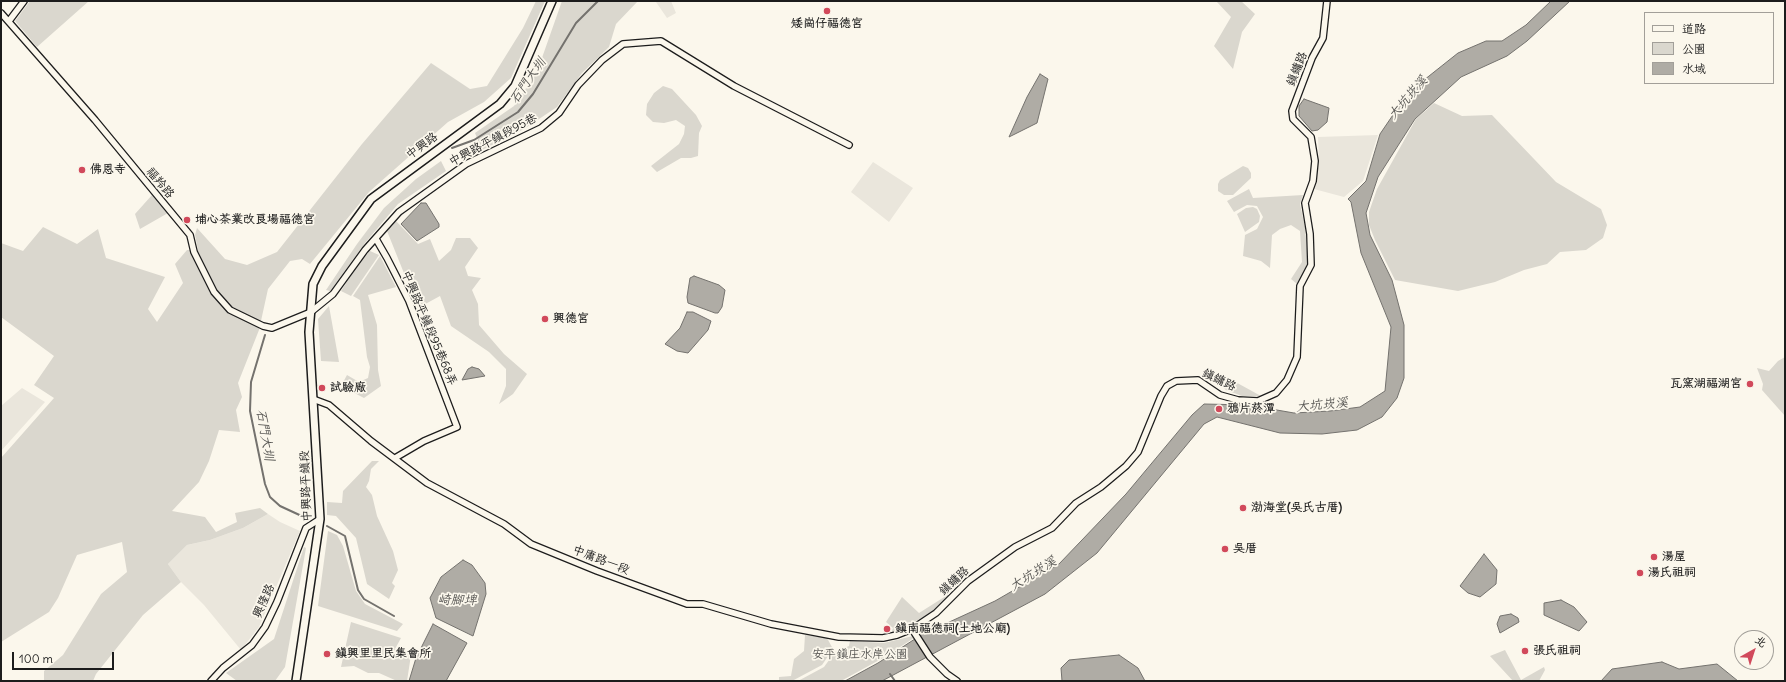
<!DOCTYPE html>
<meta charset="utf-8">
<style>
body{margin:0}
#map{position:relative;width:1786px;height:682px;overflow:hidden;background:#fbf7ec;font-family:Delius,"LXGW WenKai TC",sans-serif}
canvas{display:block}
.frame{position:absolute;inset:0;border:2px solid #1c1c1c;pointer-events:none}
.legend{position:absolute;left:1644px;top:12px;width:130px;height:72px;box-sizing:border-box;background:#fbf7ec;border:1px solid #a29f99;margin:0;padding:5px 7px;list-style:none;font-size:12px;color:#1c1c1c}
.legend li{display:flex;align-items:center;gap:8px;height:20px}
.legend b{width:20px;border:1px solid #a29f99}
.north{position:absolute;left:1734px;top:630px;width:40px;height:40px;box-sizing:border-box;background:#fbf7ec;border:1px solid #a29f99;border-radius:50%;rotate:39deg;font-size:11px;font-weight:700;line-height:16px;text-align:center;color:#1c1c1c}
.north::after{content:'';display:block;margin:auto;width:14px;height:18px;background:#d1495b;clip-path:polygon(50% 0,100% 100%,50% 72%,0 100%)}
.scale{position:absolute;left:12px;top:652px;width:102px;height:18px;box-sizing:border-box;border:2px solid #1c1c1c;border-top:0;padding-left:5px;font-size:12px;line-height:14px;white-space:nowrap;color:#1c1c1c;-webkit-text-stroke:3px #fbf7ec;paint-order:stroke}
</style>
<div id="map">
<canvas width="1786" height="682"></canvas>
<div class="frame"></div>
<ul class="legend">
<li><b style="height:5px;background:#fbf7ec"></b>道路</li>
<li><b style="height:11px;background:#dad7ce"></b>公園</li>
<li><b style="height:11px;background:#afaca5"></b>水域</li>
</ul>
<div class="north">北</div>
<div class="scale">100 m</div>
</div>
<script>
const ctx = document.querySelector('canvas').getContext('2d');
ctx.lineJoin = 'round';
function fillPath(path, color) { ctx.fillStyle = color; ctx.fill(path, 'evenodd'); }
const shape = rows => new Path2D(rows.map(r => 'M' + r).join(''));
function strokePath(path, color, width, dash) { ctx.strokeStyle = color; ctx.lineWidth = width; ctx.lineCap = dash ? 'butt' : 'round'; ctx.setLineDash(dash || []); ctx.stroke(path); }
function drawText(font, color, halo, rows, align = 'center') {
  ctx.font = font + ' Delius,"LXGW WenKai TC",sans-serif'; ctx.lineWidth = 3.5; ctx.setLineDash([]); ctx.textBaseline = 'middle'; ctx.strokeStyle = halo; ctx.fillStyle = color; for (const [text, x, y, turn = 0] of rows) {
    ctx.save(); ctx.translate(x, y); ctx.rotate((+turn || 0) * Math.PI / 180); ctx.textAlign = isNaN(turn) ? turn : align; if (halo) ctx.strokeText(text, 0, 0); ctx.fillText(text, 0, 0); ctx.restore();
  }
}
const built = shape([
 [656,1,671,1,676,13,667,18,656,2],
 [1378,135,1363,181,1344,197,1314,189,1319,163,1318,137],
 [873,162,913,188,889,222,851,192],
 [22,388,45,402,1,451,1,406],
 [268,514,280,522,300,531,259,627,241,650,204,605,181,582,168,564,187,545,210,540,243,528]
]);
const green = shape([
 [30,1,89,1,37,47,15,21],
 [536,1,545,1,511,78,484,102,448,122,369,192,310,264,302,259,290,261,268,289,259,330,238,383,242,397,236,410,240,432,219,430,209,461,199,482,172,511,205,517,216,532,237,522,235,513,260,508,268,514,243,528,210,540,187,545,168,564,181,582,143,615,96,674,93,681,44,681,44,671,63,655,101,594,127,572,122,542,77,555,58,598,49,612,1,642,1,458,54,398,34,385,54,356,1,317,1,243,23,251,43,227,77,244,98,229,106,258,165,277,148,309,157,322,183,283,175,264,187,250,198,250,195,235,197,228,225,259,247,265,277,252,362,144,431,63,470,89,487,86,523,28],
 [562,1,638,1,616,24,609,47,582,73,557,107,524,129,482,150,475,133,514,106,537,72],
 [1216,1,1241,1,1255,14,1242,32,1233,69,1214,46,1231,17],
 [663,86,672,89,696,115,702,126,699,133,698,156,691,158,681,158,657,172,651,166,679,144,684,134,685,126,676,120,664,123,653,122,646,115,647,104,654,93],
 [1434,103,1462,116,1492,115,1556,182,1601,209,1607,225,1603,238,1586,250,1560,252,1547,264,1524,270,1495,282,1458,291,1395,280,1375,240,1369,225,1369,212,1377,189,1416,119],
 [441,161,446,171,398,204,365,243,330,291,326,290,357,244,384,208,416,179],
 [1243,166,1248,168,1251,173,1251,178,1233,195,1224,195,1218,191,1218,184,1220,180],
 [1249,189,1253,198,1303,195,1300,204,1305,227,1308,263,1297,284,1291,279,1302,262,1300,231,1291,225,1280,229,1272,235,1270,268,1261,261,1243,256,1245,235,1257,229,1263,217,1257,206,1247,205,1234,212,1227,201],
 [152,195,168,213,140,229,135,214],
 [1253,207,1257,209,1260,216,1259,222,1245,232,1237,214,1246,208],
 [396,221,418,244,430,239,439,261,451,250,456,238,470,238,478,248,465,267,468,276,481,278,472,290,478,304,479,325,504,354,527,374,513,394,499,404,506,386,506,369,489,352,451,326,440,296,418,308,387,231],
 [370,251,379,255,351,296,341,291,359,263],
 [380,256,396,287,368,295,377,325,378,370,381,386,364,398,341,386,347,375,359,382,368,378,370,367,367,357,360,300,353,296],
 [329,306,339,362,321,361,318,319],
 [1785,357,1785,416,1762,390,1763,384,1757,368,1769,371,1778,361],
 [1219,373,1261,396,1242,396,1226,390,1215,380],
 [372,461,379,461,371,469,369,481,366,487,372,495,377,516,393,551,398,570,392,583,395,586,389,599,367,584,356,538,336,516,327,515,327,502,342,503,343,491],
 [328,531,337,535,343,546,356,591,365,604,403,624,397,631,318,606],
 [304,547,306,548,285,667,275,681,237,681,226,673,274,639],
 [957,589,935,611,891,634,893,628,886,622,902,597,919,613],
 [351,622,401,638,395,649,411,655,407,681,397,681,379,673,368,673,354,666,341,667],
 [805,635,827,638,833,649,822,665,792,681,779,681,779,677,791,676,794,659,804,651],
 [913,636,914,638,883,658,841,681,798,681,824,667,835,652,849,646,850,641,884,643],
 [1505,650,1521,680,1544,667,1545,670,1539,681,1513,681,1490,656]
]);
const water = shape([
 [1551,1,1570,1,1527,41,1507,56,1461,77,1415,119,1378,177,1366,213,1370,235,1392,280,1404,325,1404,378,1397,398,1382,417,1357,430,1322,434,1280,433,1217,417,1204,424,1097,553,1045,594,882,681,845,681,878,663,921,635,995,601,1059,564,1126,494,1192,415,1204,404,1248,405,1294,413,1330,411,1360,407,1385,391,1391,327,1361,253,1351,202,1348,199,1366,181,1380,134,1397,109,1424,80,1458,53,1486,41,1502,41,1526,25,1551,1],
 [1040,74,1048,79,1037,123,1009,137,1027,97,1040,74],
 [1304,99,1329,108,1327,122,1318,130,1312,131,1299,116,1299,106,1304,99],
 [421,203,426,203,439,224,439,227,417,241,401,224,421,203],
 [694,276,719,285,725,290,722,307,718,313,715,313,688,303,687,297,690,278,694,276],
 [687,312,693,312,711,321,708,330,688,353,677,351,665,344,680,328,687,312],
 [472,367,479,369,485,376,462,380,468,369,472,367],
 [1484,554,1497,570,1496,584,1480,597,1468,593,1460,586,1484,554],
 [463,560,472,565,485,583,486,594,473,636,436,618,430,598,441,577,463,560],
 [1561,600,1574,607,1587,622,1579,631,1544,615,1544,603,1561,600],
 [1511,614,1518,618,1519,622,1500,633,1497,624,1500,616,1511,614],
 [433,624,467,643,446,681,409,681,416,658,433,624],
 [1119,655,1138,668,1145,681,1062,681,1061,668,1069,660,1119,655],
 [1662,662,1679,669,1717,664,1738,681,1601,681,1612,669,1662,662]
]);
const stream = shape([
 [452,148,474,140,518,112,533,94,576,23,598,1],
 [265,335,251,382,250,411,265,484,270,497,280,506,306,518],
 [327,526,345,536,358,590,364,599,394,616],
 [890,674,895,681]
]);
const minor = shape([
 [1,13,95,120,190,235,194,252,214,292,230,310,263,326,272,328,311,312,333,294,365,250,399,212,466,164,541,128,559,113,578,85,602,60,623,44,661,41,734,86,849,145],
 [9,21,24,1],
 [376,239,387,258,409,301,457,427,424,441,395,458],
 [313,399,329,405,371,441,427,483,504,524,531,544,597,571,687,604,703,604,771,624,839,637,883,638,897,635,912,629,936,613,968,581,1015,547,1052,528,1076,503,1101,487,1126,466,1138,452,1161,396,1167,386,1176,381,1198,380,1220,395,1238,400,1258,401,1276,393,1287,380,1297,357,1300,286,1311,265,1310,234,1305,203,1313,181,1315,161,1311,137,1293,119,1292,111,1312,58,1323,38,1327,1],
 [912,629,930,657,947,674,957,681],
 [211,681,223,668,252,645,265,627,277,602,306,528,320,519]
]);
const tertiary = shape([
 [296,681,320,519,309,332,313,284,322,266,371,199,500,104,515,86,552,1]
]);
const markers = [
 [827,11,4,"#d1495b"],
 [82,170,4,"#d1495b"],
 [187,220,4,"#d1495b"],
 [545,319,4,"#d1495b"],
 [1750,384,4,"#d1495b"],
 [322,388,4,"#d1495b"],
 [1219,409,4,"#d1495b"],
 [1243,508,4,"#d1495b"],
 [1225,549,4,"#d1495b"],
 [1654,557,4,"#d1495b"],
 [1640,573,4,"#d1495b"],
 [887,629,4,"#d1495b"],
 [1525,651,4,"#d1495b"],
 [327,654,4,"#d1495b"]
];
const poiNames = [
 ["矮崗仔福德宮",827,24,"center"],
 ["佛恩寺",90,170],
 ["埔心茶業改良場福德宮",195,220],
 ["興德宮",553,319],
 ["瓦窯湖福湖宮",1742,384,"right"],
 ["試驗廠",330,388],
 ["鴉片菸潭",1227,409],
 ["渤海堂(吳氏古厝)",1251,508],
 ["吳厝",1233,549],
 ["湯屋",1662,557],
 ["湯氏祖祠",1648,573],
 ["鎮南福德祠(土地公廟)",895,629],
 ["張氏祖祠",1533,651],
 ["鎮興里里民集會所",335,654]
];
const streetNames = [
 ["鎮鏞路",1297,69,-68],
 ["中興路平鎮段95巷",493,140,-28],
 ["中興路",422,146,-36],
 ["福羚路",160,183,50],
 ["中興路平鎮段95巷68弄",429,328,67],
 ["鎮鏞路",1219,380,25],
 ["中興路平鎮段",306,486,-92],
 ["中庸路一段",601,560,21],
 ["鎮鏞路",954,581,-43],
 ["興隆路",264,601,-66]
];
const parkNames = [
 ["安平鎮庄水岸公園",860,655]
];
const waterNames = [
 ["石門大圳",528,81,-55],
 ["大坑崁溪",1408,98,-49],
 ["大坑崁溪",1322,405,-5],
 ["石門大圳",265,435,80],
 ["大坑崁溪",1033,574,-32],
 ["崎腳埤",457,600]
];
fillPath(built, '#eae6dc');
fillPath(green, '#dad7ce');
fillPath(water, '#afaca5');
strokePath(water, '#74726e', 1);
strokePath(stream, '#74726e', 2);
strokePath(minor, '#1c1c1c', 8);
strokePath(tertiary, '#1c1c1c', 10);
strokePath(minor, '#fbf7ec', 5.5);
strokePath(tertiary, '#fbf7ec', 7);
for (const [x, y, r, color] of markers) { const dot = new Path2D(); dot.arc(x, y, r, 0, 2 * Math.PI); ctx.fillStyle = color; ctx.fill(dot); strokePath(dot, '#fbf7ec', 1.5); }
drawText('bold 12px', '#1c1c1c', '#fbf7ec', poiNames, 'left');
drawText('12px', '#1c1c1c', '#fbf7ec', streetNames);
drawText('12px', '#555451', '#fbf7ec', parkNames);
drawText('italic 13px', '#575653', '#fbf7ec', waterNames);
</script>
